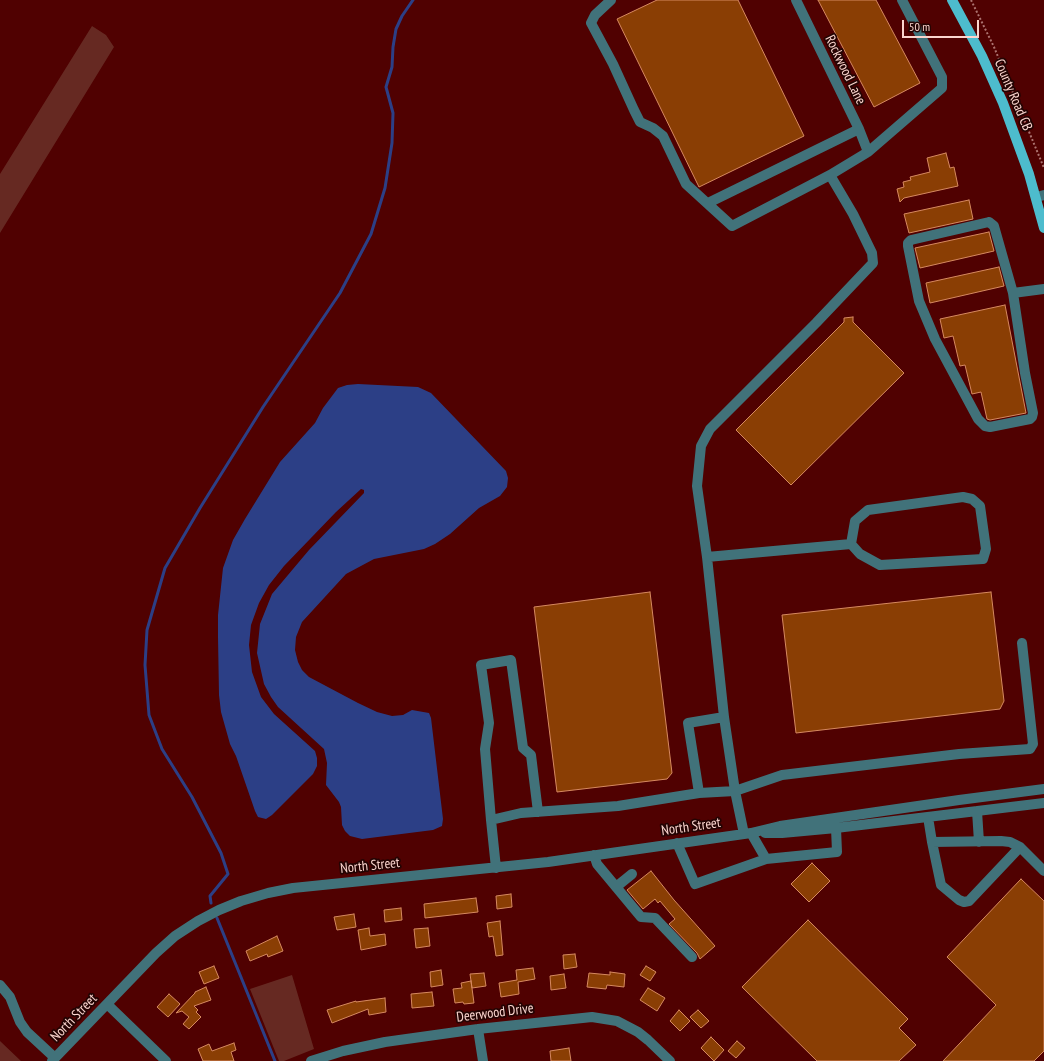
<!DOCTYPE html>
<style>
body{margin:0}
#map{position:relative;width:1044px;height:1061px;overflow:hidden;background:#500101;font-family:"PT Sans Narrow",sans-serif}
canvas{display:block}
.scale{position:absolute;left:902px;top:20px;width:77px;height:18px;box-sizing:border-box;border:2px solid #fbd5ce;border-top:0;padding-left:5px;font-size:12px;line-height:14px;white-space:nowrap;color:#fbd5ce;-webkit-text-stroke:3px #230403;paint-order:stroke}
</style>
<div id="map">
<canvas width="1044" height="1061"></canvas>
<div class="scale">50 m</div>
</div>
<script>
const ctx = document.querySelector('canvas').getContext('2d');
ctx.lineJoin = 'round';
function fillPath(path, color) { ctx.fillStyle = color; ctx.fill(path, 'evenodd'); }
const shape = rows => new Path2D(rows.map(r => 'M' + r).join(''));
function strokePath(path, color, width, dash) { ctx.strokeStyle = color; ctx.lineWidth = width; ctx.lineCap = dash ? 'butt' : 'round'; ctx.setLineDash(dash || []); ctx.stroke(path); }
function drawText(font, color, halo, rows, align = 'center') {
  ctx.font = font + ' "PT Sans Narrow",sans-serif'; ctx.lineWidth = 3.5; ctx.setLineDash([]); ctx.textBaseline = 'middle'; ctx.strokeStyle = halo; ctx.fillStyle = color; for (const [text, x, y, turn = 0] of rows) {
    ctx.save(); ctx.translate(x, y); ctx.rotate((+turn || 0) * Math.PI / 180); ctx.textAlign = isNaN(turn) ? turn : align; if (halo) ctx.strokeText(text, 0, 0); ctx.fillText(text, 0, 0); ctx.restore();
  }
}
const green = shape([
 [92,26,106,35,114,47,0,233,0,174],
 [292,975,314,1049,284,1061,279,1061,250,989],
 [0,1041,21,1061,0,1061]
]);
const water = shape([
 [358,384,418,387,431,393,506,471,508,478,507,487,500,496,479,508,450,534,435,544,424,549,374,559,346,574,302,622,296,637,295,650,298,662,302,670,309,677,358,703,377,712,392,716,403,715,412,710,429,713,431,718,443,819,442,826,433,830,362,839,350,836,345,831,342,825,341,807,339,802,326,785,327,763,324,749,278,707,271,697,264,684,257,653,260,624,272,594,309,550,364,493,364,490,361,489,336,512,284,566,269,585,259,603,251,625,249,645,252,672,261,697,274,714,315,751,317,758,317,766,313,774,272,815,266,819,258,817,255,811,236,756,230,744,221,712,219,695,218,637,218,615,223,568,233,540,245,519,280,462,315,423,323,408,338,388,347,385]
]);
const stream = shape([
 [211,903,210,896,228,874,221,853,192,797,162,749,149,715,145,665,147,630,165,568,200,508,263,407,340,293,371,234,385,188,392,143,393,113,386,87,392,67,393,47,396,29,402,16,413,0],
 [217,918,275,1061]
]);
const building = shape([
 [657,0,738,0,804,136,699,187,617,19,657,0],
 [818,0,876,0,920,83,874,107,818,0],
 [946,153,950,168,954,167,958,186,904,198,900,202,897,189,904,187,903,182,911,180,910,177,930,172,927,158,946,153],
 [969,200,973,219,909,233,904,214,969,200],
 [989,232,994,251,920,268,915,248,989,232],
 [999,267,1004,286,930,303,926,283,999,267],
 [1005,305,1026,413,990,420,987,419,981,392,972,394,965,365,960,366,953,336,944,338,940,319,1005,305],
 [853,317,853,322,904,373,791,485,736,430,844,322,844,318,853,317],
 [650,592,672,773,667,779,557,792,534,607,650,592],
 [991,592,1004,701,1000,709,796,733,782,615,991,592],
 [812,863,830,881,809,902,791,884,812,863],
 [651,871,674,900,715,946,700,959,697,953,669,924,675,919,660,901,658,903,655,899,643,909,627,890,651,871],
 [1021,879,1044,901,1044,1051,1034,1061,943,1061,996,1005,947,957,1021,879],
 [511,894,512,907,497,909,496,896,511,894],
 [476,898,478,912,425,918,424,904,476,898],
 [401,908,402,920,385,922,384,910,401,908],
 [354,914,356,927,337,930,334,917,354,914],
 [808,920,908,1019,899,1028,916,1045,899,1061,817,1061,742,987,808,920],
 [500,921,503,955,496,956,493,936,489,937,487,923,500,921],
 [369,928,370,936,385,934,386,945,361,950,358,930,369,928],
 [428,928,430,946,416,948,414,929,428,928],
 [277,936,283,951,268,957,267,954,250,961,246,951,277,936],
 [575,954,577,967,564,969,563,955,575,954],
 [214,966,219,978,204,984,199,972,214,966],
 [646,966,656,972,650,981,640,975,646,966],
 [533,968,535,979,518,982,519,994,501,997,499,983,517,980,516,970,533,968],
 [441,970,443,985,431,987,430,972,441,970],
 [610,972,625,974,624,987,607,985,606,989,587,987,589,973,610,975,610,972],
 [484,973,486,986,472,988,470,974,484,973],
 [564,974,566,988,551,990,550,976,564,974],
 [471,981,474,1003,464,1004,463,1002,455,1003,453,989,462,988,461,983,471,981],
 [206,987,211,1000,194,1006,198,1010,196,1012,201,1017,189,1029,183,1024,189,1017,182,1011,176,1013,195,993,195,992,206,987],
 [648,988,665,998,657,1011,640,1000,648,988],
 [432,992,434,1006,412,1008,411,994,432,992],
 [169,994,180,1004,168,1017,157,1007,169,994],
 [385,998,386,1012,369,1015,368,1009,332,1023,327,1010,356,1001,356,1002,385,998],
 [679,1010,690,1021,680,1031,670,1021,679,1010],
 [698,1010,709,1021,701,1028,690,1017,698,1010],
 [711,1037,724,1050,714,1061,701,1048,711,1037],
 [737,1041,745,1048,736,1058,728,1051,737,1041],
 [234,1043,236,1050,231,1052,234,1061,203,1061,198,1049,209,1044,212,1051,234,1043],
 [569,1048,571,1061,551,1061,550,1051,569,1048]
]);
const path = shape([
 [971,0,994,47,1044,168]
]);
const minor = shape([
 [611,0,595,15,591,23,613,64,634,110,640,122,653,128,663,136,686,184,732,226,830,175,868,152,942,88,942,77,902,0],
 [796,0,859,129,868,152],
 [1036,197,1044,195],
 [708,203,859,129],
 [989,222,994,226,1013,293,1025,373,1033,413,1032,417,1030,419,990,427,985,426,978,419,935,339,919,301,908,246,908,243,911,240,989,222],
 [1013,293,1044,289],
 [707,557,851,544,860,554,880,565,983,559,986,549,980,506,972,499,963,497,868,510,855,521,851,544],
 [699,793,688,723,724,717],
 [977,811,979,842],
 [928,817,932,842,1001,841,1010,842,1020,847,1044,871],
 [491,820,485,749,489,723,481,665,511,660,523,748,531,755,538,812],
 [765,833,782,833,836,828,1044,803],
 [744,834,735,791,724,717,707,557,697,486,701,446,710,429,816,323,873,263,872,253,853,214,830,175],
 [932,842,941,885,959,900,964,902,969,901,1020,847],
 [677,843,695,884,766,859,751,833],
 [594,855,597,864,641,917,655,918,692,957],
 [766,859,837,852,836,828],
 [496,868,491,820,521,813,618,806,699,793,735,791,782,775,959,754,1030,749,1033,744,1022,643],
 [616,887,632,874],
 [0,985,10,997,20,1022,27,1032,55,1058],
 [107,1004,166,1061],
 [478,1029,483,1061],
 [52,1061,156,953,175,936,198,921,219,910,241,901,268,893,293,888,548,862,751,833,780,826,959,800,1044,789],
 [311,1061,343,1051,385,1042,478,1029,592,1017,617,1021,638,1032,648,1040,670,1061]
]);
const major = shape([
 [952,0,982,56,1003,103,1029,174,1044,228]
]);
const streetNames = [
 ["Rockwood Lane",845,70,64],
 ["County Road CB",1013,95,67],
 ["North Street",691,827,-8],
 ["North Street",370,866,-6],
 ["Deerwood Drive",495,1013,-7],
 ["North Street",74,1018,-46]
];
fillPath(green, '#662922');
fillPath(water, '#2c3f86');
strokePath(stream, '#2c3f86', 3);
fillPath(building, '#8a3e04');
strokePath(building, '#d68960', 1);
strokePath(path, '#ac7370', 2, [2, 2]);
strokePath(minor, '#41727a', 10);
strokePath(major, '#4dbccd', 10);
drawText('14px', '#fbd5ce', '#230403', streetNames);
</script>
